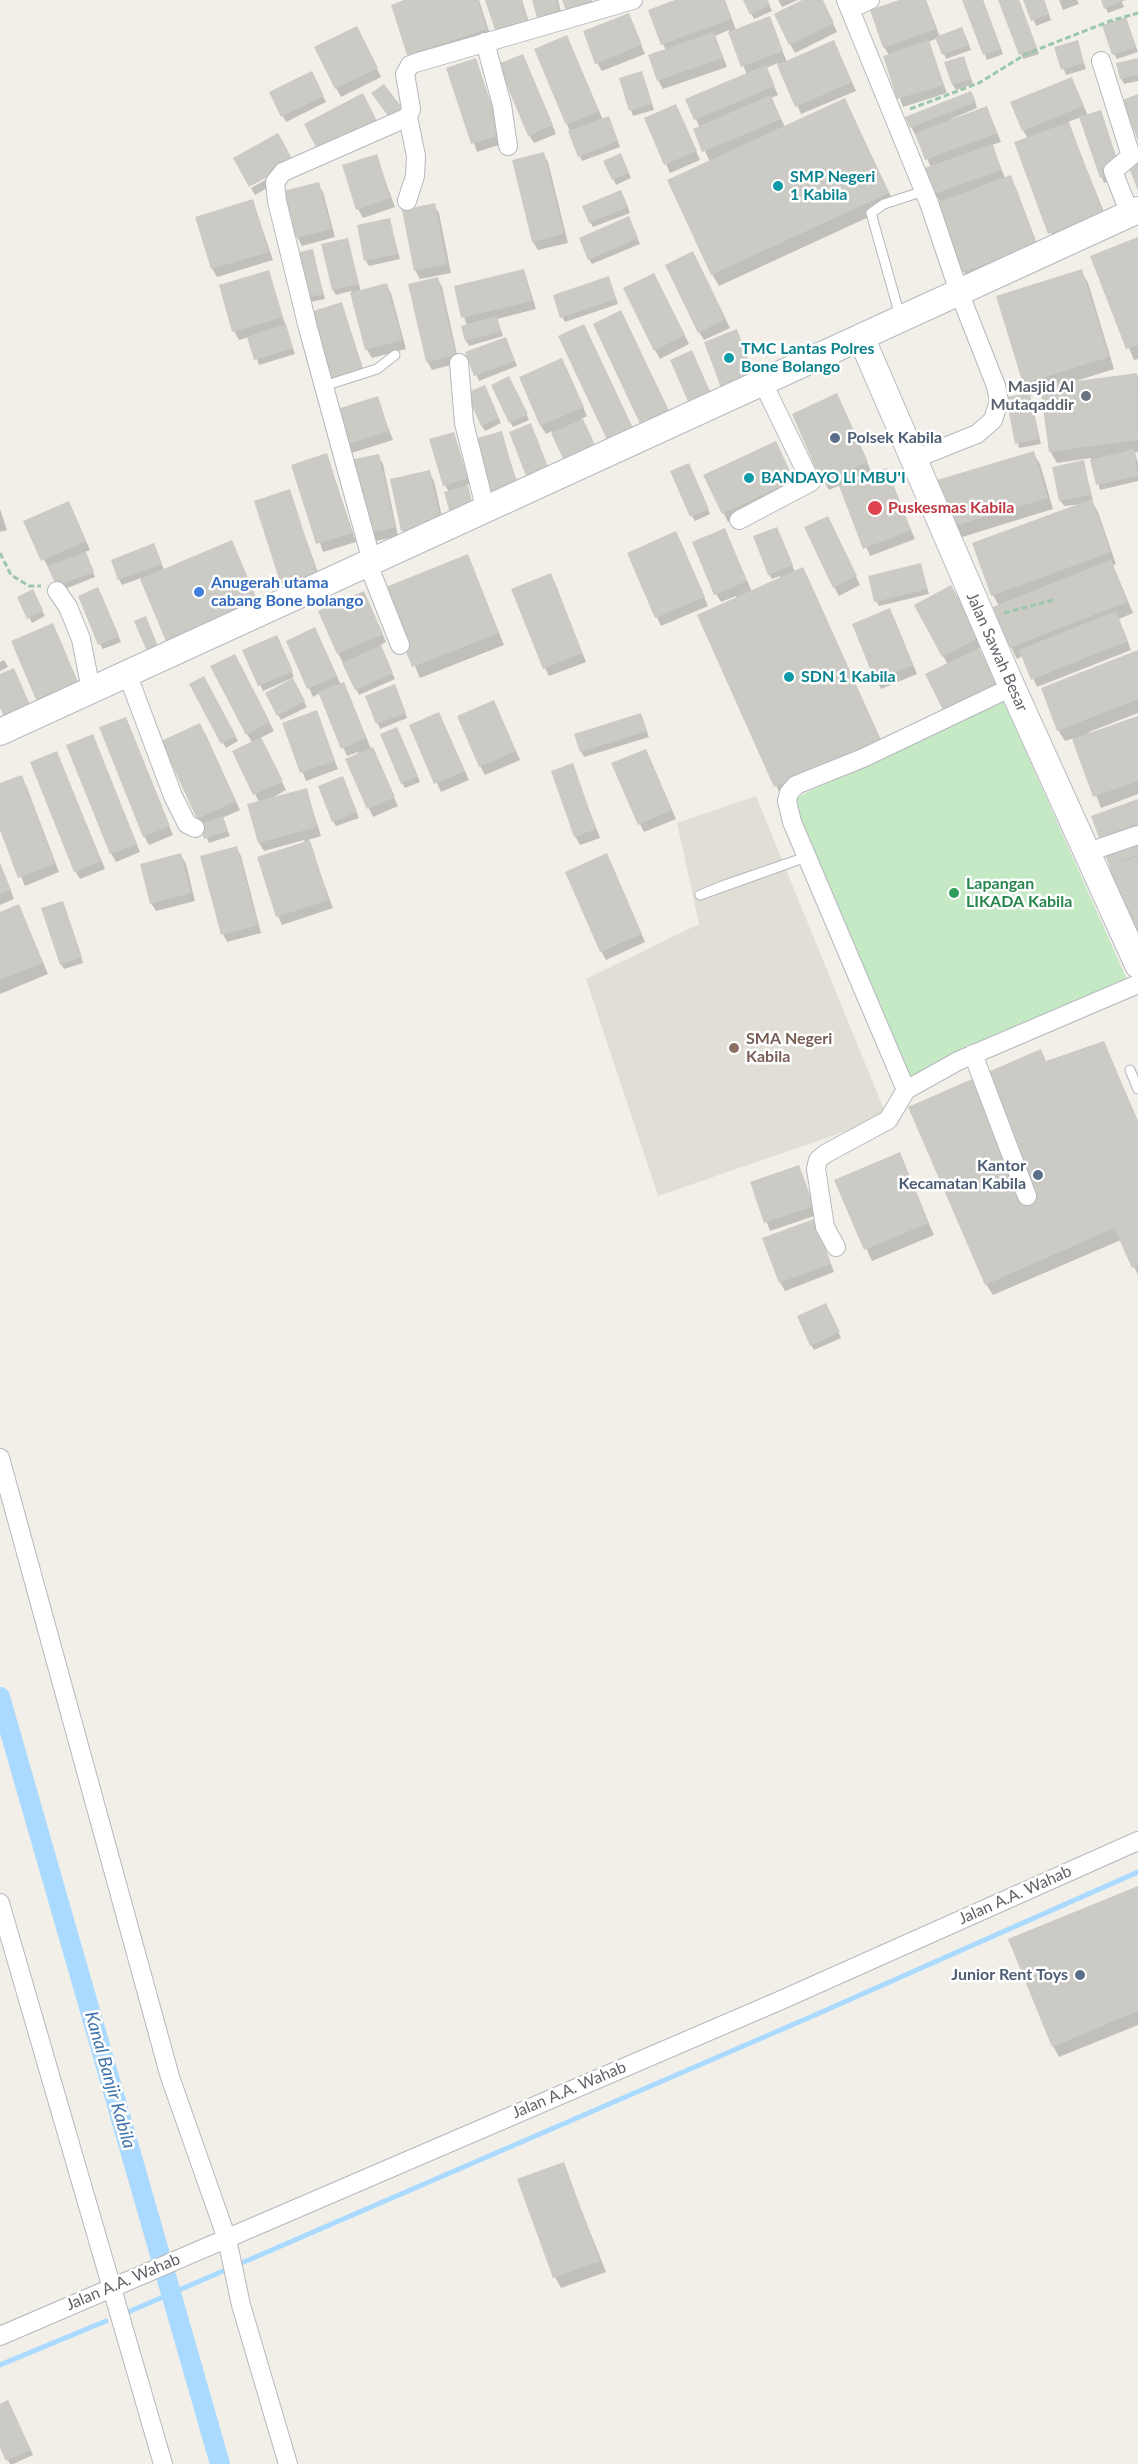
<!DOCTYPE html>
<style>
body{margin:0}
canvas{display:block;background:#f1efe8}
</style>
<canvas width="1138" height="2464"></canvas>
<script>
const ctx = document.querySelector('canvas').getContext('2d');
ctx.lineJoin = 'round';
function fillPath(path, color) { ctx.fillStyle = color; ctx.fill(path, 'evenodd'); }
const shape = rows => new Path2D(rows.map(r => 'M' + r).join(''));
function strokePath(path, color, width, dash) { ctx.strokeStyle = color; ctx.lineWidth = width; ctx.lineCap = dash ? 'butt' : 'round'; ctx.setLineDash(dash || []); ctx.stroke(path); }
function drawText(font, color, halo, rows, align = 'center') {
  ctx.font = font + ' Lato,sans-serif'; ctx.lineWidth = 5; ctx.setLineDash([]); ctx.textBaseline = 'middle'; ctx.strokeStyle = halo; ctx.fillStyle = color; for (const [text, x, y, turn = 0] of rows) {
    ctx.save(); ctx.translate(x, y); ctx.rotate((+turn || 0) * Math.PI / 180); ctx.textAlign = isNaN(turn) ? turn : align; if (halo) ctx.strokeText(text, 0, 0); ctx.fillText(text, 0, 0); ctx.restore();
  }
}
const education = shape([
 [756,796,887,1117,658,1196,586,979,699,924,677,823]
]);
const green = shape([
 [1002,698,1128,982,899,1081,783,804]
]);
const shadow = shape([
 [409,0,479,0,491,37,414,63,392,6],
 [487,0,522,0,531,29,501,38],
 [533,0,558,0,563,20,543,26],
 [680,0,725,0,736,30,769,18,787,62,834,42,856,91,801,114,778,63,766,68,778,95,771,98,785,127,845,100,895,205,719,286,712,274,710,162,695,130,700,128,687,100,747,75,729,30,715,36,727,67,663,89,658,80,666,50,663,44],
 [745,0,767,0,772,11,754,19],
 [778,0,798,0,782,7],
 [806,0,822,0,837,32,795,53,790,44],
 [904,0,926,0,940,37,965,34,971,50,946,59,938,38,928,42,947,93,903,107,885,57,889,55,884,47],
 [964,0,983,0,1003,54,987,60],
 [1000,0,1019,0,1039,54,1023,59],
 [1025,0,1044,0,1051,20,1036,26],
 [1059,0,1077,0,1079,4,1063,10],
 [1102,0,1121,0,1124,7,1108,13],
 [628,15,645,54,602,71,597,63],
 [1126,19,1138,52,1117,59,1114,54],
 [361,36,381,77,341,97,336,88],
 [567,37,603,120,611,123,620,147,582,161,567,124],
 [1077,42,1086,69,1066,75,1056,48],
 [476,60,505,143,477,152,448,69],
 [1138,60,1138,81,1124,84,1121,78],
 [966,63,973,84,956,90,953,85],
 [527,64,556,134,534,143,529,135],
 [314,78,326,102,286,122,271,93],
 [644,78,654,110,633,116,621,79],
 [1076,87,1088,116,1123,177,1104,183,1081,117,1068,122,1109,225,1056,245,1016,143,1028,139,1023,130],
 [974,98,977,108,951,119,952,121,987,108,1001,142,992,145,1005,178,1010,177,1016,188,1042,257,969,284,937,204,941,203,935,193,931,167,907,118],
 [680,114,700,160,670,173,666,164],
 [543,154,548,162,568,243,538,250,533,242,513,161],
 [376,156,395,207,363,218,358,209],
 [623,160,631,178,616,185,605,162],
 [294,164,297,171,255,195,251,188],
 [318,184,323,192,335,237,302,246,297,237],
 [624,197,630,213,593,227,590,222],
 [253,201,273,260,217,277,212,268],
 [434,205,439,213,451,273,420,279,415,270],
 [389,219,400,259,369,266,366,261],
 [631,224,640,244,592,264,589,259],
 [347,239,361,292,386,285,391,293,406,349,372,358,367,350,351,291,336,295,333,290,323,245],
 [1138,239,1138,359,1134,360,1092,257],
 [312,250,325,299,306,303],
 [697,262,730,328,704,340,699,332],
 [524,270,536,309,497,319,503,336,469,346,466,341,467,326,455,288],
 [1081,271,1088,283,1114,369,1073,382,1137,375,1138,377,1138,452,1135,453,1138,463,1138,481,1100,490,1091,458,1057,463,1050,451,1043,391,1030,395,1041,444,1019,448,1008,398,1030,394,1024,383],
 [268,272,295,354,259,365,249,337,239,340,234,331],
 [437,278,442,287,459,363,432,370,427,361],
 [658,283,689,344,660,359,655,350],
 [611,284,618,304,565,322,562,317],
 [342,304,366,378,336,386,332,378],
 [506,339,517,366,479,381,467,353],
 [566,368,587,416,581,419,585,426,568,465,552,431,546,434,541,426,521,377],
 [512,383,529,420,513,427,510,422],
 [487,392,501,423,485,431,482,426],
 [377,398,393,440,348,454,343,446],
 [841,404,871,471,845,483,846,485,886,470,915,539,870,556,841,485,829,490,824,482],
 [453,433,470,484,466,485,475,512,449,492,445,485],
 [501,433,521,494,495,502],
 [780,452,798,489,728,522,705,476],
 [1033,453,1040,464,1053,509,959,538,953,526],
 [327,455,356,542,323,552,293,466],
 [378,456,383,464,398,536,372,542],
 [1083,462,1093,500,1091,500,1098,512,1116,564,1113,565,1133,613,1119,619,1131,650,1037,687,1023,656,1017,659,1011,647,999,606,993,595,1082,504,1064,506,1060,500],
 [691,470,710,514,695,521,692,516],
 [429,472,434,481,445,530,408,539,403,530],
 [289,491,321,581,288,592,283,584],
 [0,509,7,530,0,532],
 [73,511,90,550,85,552,95,577,60,591,25,522],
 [832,526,860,585,839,596,834,587],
 [725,530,752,592,781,579,780,576,772,579,769,574,780,534,795,572,803,569,809,580,886,752,782,798,699,615,737,599,736,596,721,602,716,594],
 [231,541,264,616,168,643,141,578,122,585,119,579,156,550,164,570],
 [681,542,708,606,661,626,629,554],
 [468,556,504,645,420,678,383,590],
 [921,565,929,594,879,606,876,601],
 [555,583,586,662,549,676,545,668],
 [951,587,983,646,978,649,1001,692,945,710,948,665,916,606],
 [101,594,121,642,103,649,100,644],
 [35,597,45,616,32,623,19,598],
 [368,601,386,642,379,646,395,679,359,695,338,653],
 [894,618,917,674,881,689,853,624],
 [57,633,81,691,42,707,37,699],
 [319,638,341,685,348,692,371,749,398,806,373,817,347,760,359,755,358,752,347,756,320,693,313,697,309,688],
 [279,642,294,677,291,678,307,707,281,720,267,694,291,681,290,679,263,691,244,650],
 [1138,652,1138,713,1089,732,1090,735,1138,718,1138,794,1101,808,1074,738,1065,741,1058,730],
 [4,660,8,667,0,671,0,662],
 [239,664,274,731,260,738,286,790,272,798,306,789,321,836,308,840,333,908,282,925,278,916,305,843,304,840,264,851,259,843,249,805,259,802,234,752,252,742,247,734],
 [203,678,238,741,226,748,191,684],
 [397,692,407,718,380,729,367,697],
 [494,702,520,760,485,775,480,766],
 [316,712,338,769,306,781,284,724],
 [439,714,469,780,441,792,411,726],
 [641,715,649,737,584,757,581,751],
 [125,718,173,835,149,845,144,836],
 [205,733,240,810,222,818,230,836,209,843,163,742],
 [400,734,420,782,405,788,402,783],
 [92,736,140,852,116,862,111,853],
 [57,753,105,869,80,879,75,871],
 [650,759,676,819,644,832,640,824],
 [572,765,600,838,580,845,575,836],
 [345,783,359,818,336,826,333,821],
 [0,785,26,785,59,872,25,886,0,826],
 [1138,801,1138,948,1110,865],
 [236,848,241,856,261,933,227,942,223,934],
 [181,855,186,864,195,901,156,911,151,903],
 [0,863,14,899,0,905],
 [611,864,645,942,606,960,601,951],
 [19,906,48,974,0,994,0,913],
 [65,908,83,963,64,969,61,964],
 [1104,1043,1138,1121,1138,1275,1121,1240,993,1295,986,1284,1047,1063],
 [899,1154,934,1235,872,1261,836,1181],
 [799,1167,817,1215,770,1231,752,1183],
 [818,1229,834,1272,785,1291,780,1282],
 [829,1310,841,1338,814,1350,811,1345],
 [1138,1888,1138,2025,1059,2057,1053,2046],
 [563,2164,606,2272,561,2288,555,2277],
 [0,2406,11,2408,33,2455,13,2464,10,2464,0,2444]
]);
const stream = shape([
 [126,2313,815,2015,1138,1872],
 [0,2365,106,2321]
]);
const canal = shape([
 [0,1697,220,2464]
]);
const building = shape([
 [404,0,478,0,487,29,407,55,391,5],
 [485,0,521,0,527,20,495,30],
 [532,0,556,0,559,11,537,18],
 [562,0,592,0,594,4,567,13],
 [675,0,724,0,731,19,661,45,648,10],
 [743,0,768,0,770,5,750,15],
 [802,0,823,0,834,23,789,45,774,14],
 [899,0,926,0,936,29,883,48,870,10],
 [962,0,983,0,1001,49,983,55],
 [998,0,1019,0,1037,48,1019,55],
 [1023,0,1044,0,1049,14,1031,21],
 [1101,0,1126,0,1104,9],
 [629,13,642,45,595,64,583,31],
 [770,16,783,51,741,67,728,32],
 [1126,17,1136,47,1112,55,1102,25],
 [357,26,378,68,335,89,314,47],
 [962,27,969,45,942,55,935,37],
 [714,32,723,58,657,81,648,55],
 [567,35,599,111,566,125,534,49],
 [834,40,852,82,795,107,777,65],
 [929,40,944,85,897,99,883,56],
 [1078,40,1084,63,1061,70,1054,47],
 [523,54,553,125,528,136,498,64],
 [964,56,971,79,952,85,944,62],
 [476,58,501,135,471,144,446,68],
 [1138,58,1138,75,1120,79,1116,63],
 [766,65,775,86,694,120,685,99],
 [312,71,324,96,281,117,269,92],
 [642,71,652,104,629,111,619,78],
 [1072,77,1083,106,1022,131,1010,102],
 [384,84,404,110,391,120,371,93],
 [971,91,976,102,910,128,905,117],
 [363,93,379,125,320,155,304,124],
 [1138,94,1138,141,1122,100],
 [771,95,781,119,702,152,693,129],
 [845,98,889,193,711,275,667,180],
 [676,104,697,151,664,165,644,118],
 [987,106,997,133,925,160,915,133],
 [1101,110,1121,171,1100,178,1079,117],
 [609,116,618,141,578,157,568,131],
 [1069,122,1103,214,1048,234,1014,142],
 [278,133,294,162,249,187,233,158],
 [1116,133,1138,158,1138,191],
 [993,144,1001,170,934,194,925,168],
 [544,152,564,234,532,242,512,160],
 [621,153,629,173,612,180,603,161],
 [377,154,391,198,356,210,342,165],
 [1011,175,1037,245,961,273,936,203],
 [319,182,331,229,295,238,283,191],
 [621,190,628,207,589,223,582,206],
 [253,199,269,252,211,269,195,217],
 [435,203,447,264,414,271,402,210],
 [629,216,638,238,588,260,579,238],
 [390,218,398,254,364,261,357,225],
 [1138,237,1138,345,1126,349,1090,256],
 [348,238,359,284,332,290,321,244],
 [313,249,323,294,301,299,291,254],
 [693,251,726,319,698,333,665,265],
 [524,269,532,301,461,318,454,286],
 [1082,269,1109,357,1023,384,996,296],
 [269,270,283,317,232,332,219,285],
 [654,273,685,335,654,351,623,288],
 [609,276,616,299,560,318,553,295],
 [438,277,456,355,426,362,408,284],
 [387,283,402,340,365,350,350,293],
 [342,302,362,369,330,379,310,312],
 [621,310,672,417,643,430,593,324],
 [497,316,501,331,465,341,461,326],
 [286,324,293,348,254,360,247,337],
 [584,324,635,432,609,444,558,336],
 [737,329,754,375,721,388,704,342],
 [506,337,515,361,474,376,465,352],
 [692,350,712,396,690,406,670,360],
 [562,358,584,407,540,426,519,377],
 [1137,373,1138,440,1049,452,1040,386],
 [509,376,528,414,509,423,491,385],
 [485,385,499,418,481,426,466,393],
 [837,393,868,462,822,483,792,414],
 [1030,393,1039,439,1015,444,1006,397],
 [378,396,389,431,342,446,331,411],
 [583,419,598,451,566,465,551,433],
 [531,423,550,472,528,481,509,432],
 [502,431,517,486,489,494,474,439],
 [454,432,468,478,443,486,429,439],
 [776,441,794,480,722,514,703,475],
 [1134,449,1138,476,1096,485,1090,460],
 [1034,451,1048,498,951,527,937,480],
 [327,453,352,533,316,544,291,465],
 [379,454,395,527,366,534,350,460],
 [1084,460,1091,495,1059,501,1052,467],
 [689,463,709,509,690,517,670,471],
 [887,468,911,530,863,549,839,486],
 [430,470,441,522,401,531,390,479],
 [468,485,473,506,450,513,444,492],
 [290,489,317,573,281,585,254,501],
 [1092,499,1111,552,991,596,972,543],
 [69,501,86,541,41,561,23,521],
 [828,516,857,576,833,588,804,527],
 [777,527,793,565,768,575,753,536],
 [725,528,747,581,714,595,692,542],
 [676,531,705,597,655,618,627,553],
 [232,540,259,604,167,644,140,579],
 [154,543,162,564,118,580,111,560],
 [86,552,94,572,56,586,48,566],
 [468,554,499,633,412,667,381,589],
 [1111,560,1127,602,1009,648,993,607],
 [921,563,927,589,874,602,868,576],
 [803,567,881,740,774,787,697,615],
 [551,573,582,653,543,669,511,589],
 [951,585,980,637,942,657,914,605],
 [98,587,119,636,98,645,78,596],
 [33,589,43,610,27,619,17,597],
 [364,591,383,634,337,654,318,611],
 [890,608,913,665,875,681,852,624],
 [1116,611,1128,641,1031,680,1019,650],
 [146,616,159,649,148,654,134,621],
 [53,623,78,682,36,700,11,641],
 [315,627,337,676,307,689,286,641],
 [277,635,293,671,258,686,242,650],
 [381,645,393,673,355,690,342,663],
 [979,648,997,683,943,710,925,674],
 [1138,650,1138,699,1057,731,1041,688],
 [235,654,270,722,246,735,210,666],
 [14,668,31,707,5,718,0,708,0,674],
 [204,676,236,736,221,744,189,684],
 [293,678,305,701,277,716,265,693],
 [344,682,366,738,341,749,318,692],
 [395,684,406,713,376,724,365,696],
 [494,700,516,751,479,767,457,716],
 [317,710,335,761,300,773,282,723],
 [439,712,465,771,434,784,409,725],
 [641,713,647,731,580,752,574,734],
 [1138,716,1138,781,1093,797,1072,739],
 [126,717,170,826,143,837,99,727],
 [200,723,236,801,197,819,161,741],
 [397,727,418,776,401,784,380,734],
 [93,734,137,844,110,854,66,745],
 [261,737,283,781,253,795,232,751],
 [373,747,395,797,367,809,345,759],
 [646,749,672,810,638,825,611,763],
 [57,751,101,861,74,872,30,762],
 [573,763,596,829,574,837,551,771],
 [22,775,55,864,18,878,0,830,0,783],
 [343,776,357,812,332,822,318,786],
 [307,788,317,827,258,843,247,804],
 [1138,799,1138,855,1113,863,1138,857,1138,935,1128,938,1109,865,1091,816],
 [223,816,228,831,204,839,199,824],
 [310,840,329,900,276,917,257,857],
 [237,846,258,925,221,935,200,856],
 [181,853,191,893,150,904,140,864],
 [607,853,642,934,600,952,565,872],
 [0,863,11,890,0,894],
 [63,901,82,957,60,965,41,908],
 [19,904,43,963,0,980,0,912],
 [1104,1041,1138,1122,1138,1265,1132,1268,1114,1228,985,1285,908,1107,1041,1049,1046,1061],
 [900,1152,929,1223,864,1250,834,1180],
 [799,1165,814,1206,764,1223,750,1182],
 [814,1219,831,1264,779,1283,762,1238],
 [826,1303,840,1332,810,1346,797,1316],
 [1138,1886,1138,2011,1052,2047,1008,1939],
 [564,2162,600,2261,553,2278,517,2179],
 [8,2400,31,2450,6,2461,0,2448,0,2404]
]);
const path = shape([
 [910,109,979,83,1026,54,1110,21,1138,13],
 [0,553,11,575,29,586,41,586],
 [1004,613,1053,600]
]);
const service = shape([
 [900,316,871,213,884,204,924,191],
 [324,386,377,369,395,355],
 [806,857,700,895,722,886,806,857],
 [1130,1070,1138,1089]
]);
const minor = shape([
 [846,0,929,203,959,292,996,386,999,401,993,420,977,434,912,460],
 [850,9,870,0],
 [485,42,502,105,508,146],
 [1101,61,1131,156,1113,171,1130,214],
 [407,201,415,176,416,156,408,117],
 [459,363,464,423,486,511],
 [739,520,811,482,763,383],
 [372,562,308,328,277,201,275,182,283,172,408,117,411,109,405,74,410,65,415,63,633,0],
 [368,564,400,645],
 [57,591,68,607,81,639,91,690],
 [127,673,173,796,187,824,195,828],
 [1085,853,1138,835],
 [973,1054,1027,1196],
 [906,1090,792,822,787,801,789,793,796,785,863,758,1012,687],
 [836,1247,825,1227,816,1169,818,1160,825,1154,888,1120,906,1090,958,1061,1138,984],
 [0,1458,170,2077,227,2239,241,2305,288,2464],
 [0,1903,163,2464],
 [0,2336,779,2001,1138,1841]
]);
const secondary = shape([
 [861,337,1012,687,1138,965],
 [0,732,1138,210]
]);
const markers = [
 [778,186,6,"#0f9aa8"],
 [729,358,6,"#0f9aa8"],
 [1086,396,6,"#6b7280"],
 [835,438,6,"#5c6f8a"],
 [749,478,6,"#0f9aa8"],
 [875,508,8,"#e0444e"],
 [199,592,6,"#3f7fe0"],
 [789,677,6,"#0f9aa8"],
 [954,893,6,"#2e9e5b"],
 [734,1048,6,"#8d6e63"],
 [1038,1175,6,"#5c6f8a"],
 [1080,1975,6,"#5c6f8a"]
];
const cultureNames = [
 ["SMP Negeri",790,177],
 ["1 Kabila",790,195],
 ["TMC Lantas Polres",741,349],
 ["Bone Bolango",741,367],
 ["BANDAYO LI MBU'I",761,478],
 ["SDN 1 Kabila",801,677]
];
const worshipNames = [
 ["Masjid Al",1074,387],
 ["Mutaqaddir",1074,405]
];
const serviceNames = [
 ["Polsek Kabila",847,438,"left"],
 ["Kantor",1026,1166],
 ["Kecamatan Kabila",1026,1184],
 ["Junior Rent Toys",1068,1975]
];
const healthNames = [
 ["Puskesmas Kabila",888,508]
];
const shopNames = [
 ["Anugerah utama",211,583],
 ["cabang Bone bolango",211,601]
];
const streetNames = [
 ["Jalan Sawah Besar",997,652,66],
 ["Jalan A.A. Wahab",1015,1895,-24],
 ["Jalan A.A. Wahab",569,2090,-23],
 ["Jalan A.A. Wahab",123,2282,-23]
];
const leisureNames = [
 ["Lapangan",966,884],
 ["LIKADA Kabila",966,902]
];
const educationNames = [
 ["SMA Negeri",746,1039],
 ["Kabila",746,1057]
];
const waterNames = [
 ["Kanal Banjir Kabila",110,2080,74]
];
fillPath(education, '#e1ded6');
fillPath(green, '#c5e8c5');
fillPath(shadow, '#0003');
strokePath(stream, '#aadaff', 5);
strokePath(canal, '#aadaff', 20);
fillPath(building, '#cccac5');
strokePath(service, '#b5b8bc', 11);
strokePath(minor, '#b5b8bc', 20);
strokePath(secondary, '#b6babf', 28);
strokePath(path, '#9cc7a9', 3, [6, 3]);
strokePath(service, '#fff', 9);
strokePath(minor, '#fff', 18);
strokePath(secondary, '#fff', 26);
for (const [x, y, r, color] of markers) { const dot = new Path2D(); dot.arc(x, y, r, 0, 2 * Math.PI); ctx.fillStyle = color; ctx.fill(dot); strokePath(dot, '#fff', 2); }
drawText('bold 16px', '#0d838f', '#fff', cultureNames, 'left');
drawText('bold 16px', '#5b616d', '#fff', worshipNames, 'right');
drawText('bold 16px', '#4e5e75', '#fff', serviceNames, 'right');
drawText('bold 16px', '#be3a42', '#fff', healthNames, 'left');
drawText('bold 16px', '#366cbe', '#fff', shopNames, 'left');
drawText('16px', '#5f6368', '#fff', streetNames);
drawText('bold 16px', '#27864d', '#fff', leisureNames, 'left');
drawText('bold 16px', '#785e54', '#fff', educationNames, 'left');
drawText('italic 18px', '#4174aa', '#fff', waterNames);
</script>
